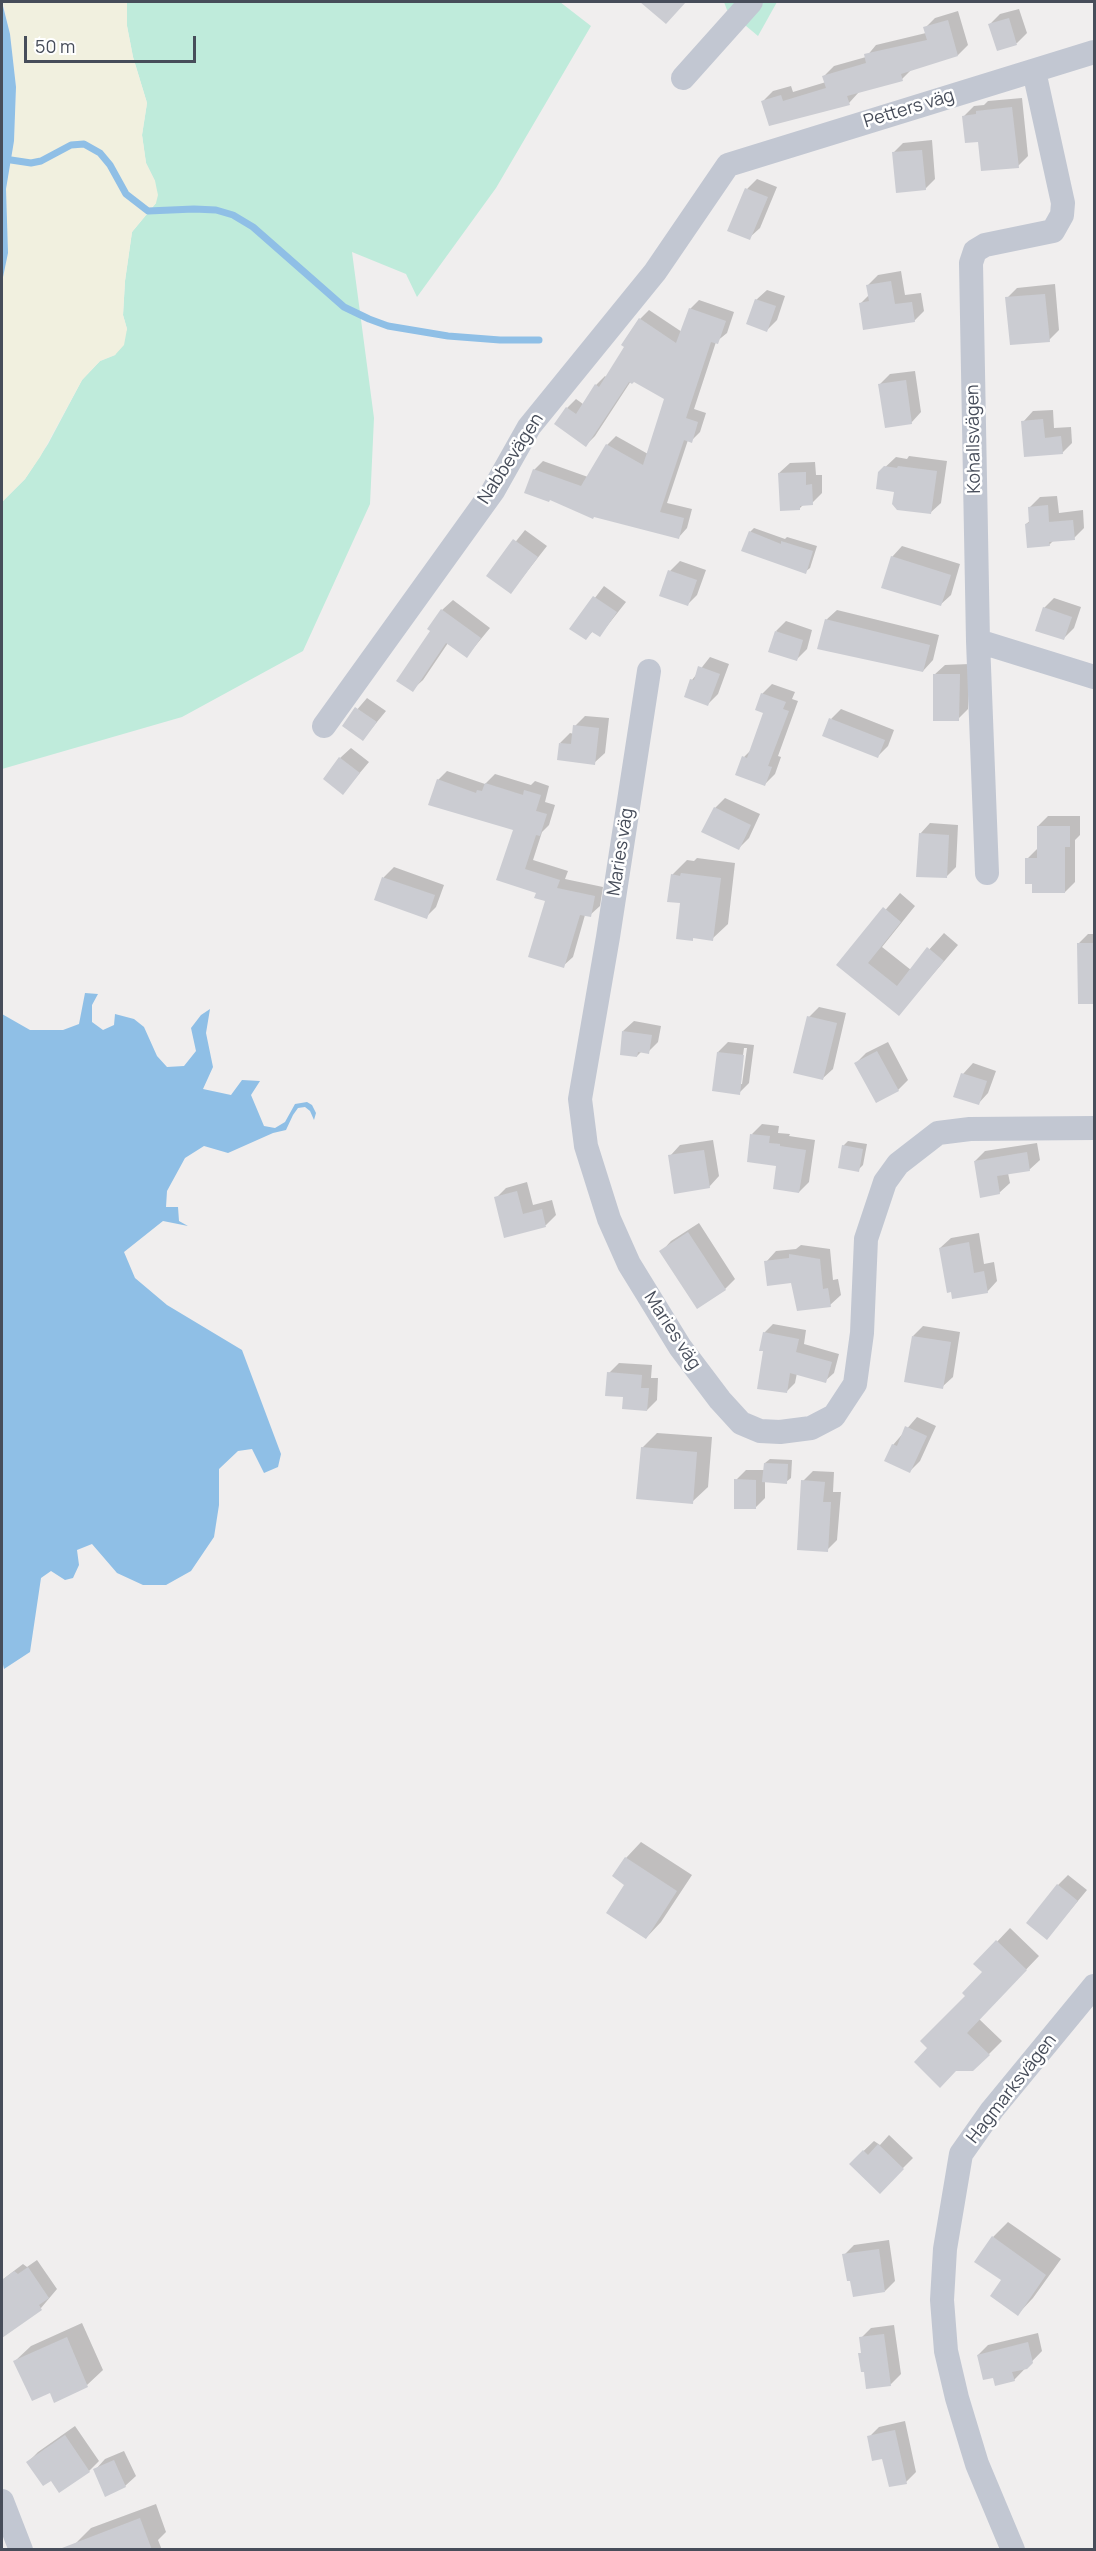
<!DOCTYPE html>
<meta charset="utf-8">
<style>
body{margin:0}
#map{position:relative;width:1096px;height:2551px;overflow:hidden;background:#f0eeee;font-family:Manrope,sans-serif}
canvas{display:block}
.frame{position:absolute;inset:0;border:3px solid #474d5a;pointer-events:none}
.scale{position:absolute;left:24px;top:36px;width:172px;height:27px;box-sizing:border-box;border:3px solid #474d5a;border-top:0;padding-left:8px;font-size:18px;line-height:21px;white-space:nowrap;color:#474d5a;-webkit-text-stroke:4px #fff;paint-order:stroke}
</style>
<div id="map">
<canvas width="1096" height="2551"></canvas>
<div class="frame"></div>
<div class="scale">50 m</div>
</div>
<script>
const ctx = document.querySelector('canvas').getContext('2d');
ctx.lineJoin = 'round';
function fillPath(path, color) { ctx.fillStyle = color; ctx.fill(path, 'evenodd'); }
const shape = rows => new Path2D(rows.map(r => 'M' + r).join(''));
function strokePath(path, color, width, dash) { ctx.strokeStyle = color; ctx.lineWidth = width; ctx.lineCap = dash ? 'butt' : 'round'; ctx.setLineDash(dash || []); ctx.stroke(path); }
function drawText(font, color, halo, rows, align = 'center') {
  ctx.font = font + ' Manrope,sans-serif'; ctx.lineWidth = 5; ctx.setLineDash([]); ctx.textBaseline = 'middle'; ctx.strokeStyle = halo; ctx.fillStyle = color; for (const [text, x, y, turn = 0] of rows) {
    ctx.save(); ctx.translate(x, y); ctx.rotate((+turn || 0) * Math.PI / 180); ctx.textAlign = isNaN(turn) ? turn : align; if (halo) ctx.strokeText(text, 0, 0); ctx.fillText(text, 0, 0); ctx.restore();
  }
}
const green = shape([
 [127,2,560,2,591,26,496,188,417,297,406,274,352,252,374,418,370,504,303,651,182,717,2,769,2,502,25,479,48,444,82,380,100,361,115,355,127,329,123,315,125,281,132,232,156,203,155,181,146,163,142,135,147,103,133,57,127,26],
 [724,2,777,2,758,36,727,10]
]);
const sand = shape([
 [3,2,127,2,127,26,133,57,147,103,142,135,146,163,155,181,158,195,156,203,132,232,125,281,123,315,127,329,124,345,115,355,100,361,82,380,40,457,25,479,2,502,2,282,8,253,6,189,14,141,16,87,10,34]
]);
const water = shape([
 [2,2,10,34,16,87,14,141,6,189,8,253,2,282],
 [85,993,98,994,92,1005,92,1022,103,1030,114,1025,115,1014,134,1019,144,1027,157,1056,167,1067,184,1066,196,1051,191,1028,201,1015,210,1009,206,1033,213,1067,203,1089,231,1095,242,1080,260,1081,251,1095,264,1126,275,1128,285,1122,295,1104,307,1102,312,1105,316,1113,314,1120,310,1111,305,1107,298,1108,293,1115,286,1130,273,1133,228,1153,204,1146,185,1158,167,1191,166,1207,178,1207,179,1221,188,1226,163,1221,124,1252,135,1278,167,1305,242,1350,281,1454,278,1467,264,1473,252,1449,238,1451,219,1469,219,1505,214,1537,191,1571,166,1585,143,1585,117,1573,92,1544,77,1550,79,1565,73,1578,65,1580,51,1571,41,1578,30,1652,4,1669,2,1660,2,1014,30,1030,63,1030,79,1024]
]);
const shadow = shape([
 [643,2,685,2,666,22],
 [1019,9,1027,33,1017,43,998,49,990,24,1000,14],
 [958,11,968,45,958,55,912,69,902,79,859,92,849,103,763,101,773,91,791,86,793,92,826,82,824,76,834,66,866,57,876,45,926,33,925,28,935,18],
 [1022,98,1028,156,1018,166,979,140,964,116,974,106,984,105,988,101],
 [932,140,935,179,925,189,893,153,903,143],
 [757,179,777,187,760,228,749,238,747,189],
 [901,271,905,295,921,293,924,311,914,321,861,303,869,295,868,285,878,275],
 [1055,284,1059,330,1049,340,1007,298,1017,288],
 [767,290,785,296,777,320,767,330,756,300],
 [699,300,734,312,727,333,716,342,694,409,706,413,700,432,691,441,688,440,667,503,692,509,687,528,679,537,534,470,543,461,588,477,607,445,616,436,648,454,666,399,634,380,631,381,595,436,586,445,567,408,576,399,583,404,596,385,605,376,607,378,640,319,649,310,682,332,690,309],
 [915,371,921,412,911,423,880,384,890,374],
 [1053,410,1054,428,1071,427,1072,443,1062,453,1023,422,1033,411],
 [909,456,947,461,941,503,930,513,896,491,880,472,896,457,907,459],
 [815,462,816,475,822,475,822,493,812,503,804,504,800,508,779,473,790,463],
 [1057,496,1059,513,1083,510,1084,528,1074,538,1054,540,1049,545,1026,524,1031,520,1030,507,1040,497],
 [754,528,785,539,787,537,817,546,810,568,805,572,750,532],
 [525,530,547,546,511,592,489,575],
 [902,546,960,564,951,595,940,605,892,557],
 [680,561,706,570,697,595,687,605,670,571],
 [604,586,626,602,600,635,593,631,586,638,572,628],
 [1054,598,1081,607,1074,628,1064,638,1044,608],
 [453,600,490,628,467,656,448,643,423,680,412,690,432,631,442,610],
 [837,610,939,635,933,660,923,671,826,620],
 [786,621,812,630,807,649,797,659,776,631],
 [710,657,729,664,718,694,708,704,692,680],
 [970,664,968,709,958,719,934,675,945,665],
 [772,684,795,692,792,699,798,701,778,756,781,757,775,774,765,784,744,757,751,750,765,712,762,694],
 [367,698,386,711,363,739,344,725],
 [841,709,894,730,888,746,878,756,831,719],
 [585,716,609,718,605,753,594,763,560,743,570,733,574,734,575,726],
 [351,748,369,762,343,793,340,758],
 [447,771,485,784,495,774,531,785,535,781,549,786,545,802,555,805,549,825,542,832,533,860,568,871,565,879,603,887,600,906,590,915,585,915,573,957,563,966,547,900,538,892,498,879,515,829,438,780],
 [725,798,760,814,749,838,738,849,715,808],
 [1048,816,1080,816,1080,835,1075,840,1075,882,1065,892,1033,883,1027,859,1038,848,1038,826],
 [930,823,958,825,956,867,946,877,920,834],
 [697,858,735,863,728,924,712,939,695,937,692,939,672,875,687,860,694,861],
 [394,867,444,885,436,907,426,917,376,899,384,877],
 [900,893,915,906,882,947,911,970,944,933,958,945,899,1014,838,965],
 [1088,934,1094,934,1094,979,1078,944],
 [819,1007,846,1013,833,1069,822,1079,809,1017],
 [634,1021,661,1026,658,1042,648,1052,642,1051,637,1056,623,1031],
 [728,1042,754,1045,749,1083,739,1093,718,1052],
 [744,1048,747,1048,742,1084,739,1084],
 [888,1042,908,1080,898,1090,856,1063,866,1053],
 [973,1063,996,1071,988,1093,978,1104,963,1074],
 [762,1124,779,1126,778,1133,790,1134,789,1136,815,1140,809,1182,799,1192,752,1134],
 [713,1140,719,1176,709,1187,670,1156,680,1145],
 [848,1141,867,1144,863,1165,858,1170,843,1146],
 [1037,1143,1040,1160,1029,1170,1008,1173,1010,1183,999,1193,975,1161,985,1151],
 [527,1182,533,1205,552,1200,556,1215,546,1225,505,1236,496,1198,506,1188],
 [699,1223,735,1279,725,1289,661,1252,671,1241],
 [979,1233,984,1264,994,1262,997,1281,987,1292,952,1291,940,1248,951,1238],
 [801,1245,830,1249,833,1280,838,1279,841,1295,830,1305,792,1282,766,1262,776,1251,796,1249],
 [773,1324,806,1330,804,1344,839,1354,834,1373,825,1381,797,1373,795,1383,786,1392,765,1350,764,1333],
 [923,1326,960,1332,953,1377,942,1387,913,1336],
 [619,1363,652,1365,651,1378,658,1378,657,1400,647,1410,624,1396,609,1373],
 [917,1417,936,1426,920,1461,910,1471,893,1445],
 [657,1433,712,1437,708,1487,692,1502,642,1448],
 [770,1459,792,1460,791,1478,786,1482,765,1481,765,1498,755,1508,736,1480,746,1470,765,1470,765,1463],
 [813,1471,834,1472,833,1492,841,1492,837,1540,827,1550,803,1481],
 [641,1842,692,1875,661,1922,646,1938,626,1884,614,1876,626,1858],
 [1068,1875,1087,1890,1047,1938,1058,1885],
 [1010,1928,1039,1956,979,2019,1002,2041,973,2070,929,2048,984,1972,976,1964],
 [889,2135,913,2158,880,2191,851,2163,874,2141,880,2145],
 [1008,2222,1061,2259,1033,2298,1018,2314,1003,2280,993,2237],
 [889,2240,895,2281,885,2291,844,2255,854,2245],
 [37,2260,57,2289,41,2308,2,2336,2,2287,4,2285,2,2280,23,2264,27,2267],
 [82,2323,103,2370,87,2385,50,2391,15,2361,31,2346],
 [894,2325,901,2374,890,2385,865,2370,860,2354,863,2351,861,2338,871,2328],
 [1038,2333,1042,2351,1014,2380,995,2376,978,2355,988,2345],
 [905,2421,916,2472,906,2482,869,2437,879,2427],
 [75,2426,99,2461,89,2471,28,2462,38,2452],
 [124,2451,136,2476,125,2486,95,2470,105,2459],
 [156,2504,166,2532,158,2540,162,2550,77,2550,75,2544,91,2528]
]);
const stream = shape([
 [11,160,31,163,41,161,71,145,84,144,100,153,110,165,126,194,148,211,194,209,216,210,233,215,253,227,344,307,369,319,388,326,448,336,500,340,539,340]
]);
const building = shape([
 [640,2,686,2,666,24],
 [1009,18,1017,45,997,51,988,24],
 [948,20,958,56,901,74,903,81,847,96,850,105,769,126,761,101,781,95,783,101,826,88,822,76,866,63,864,54,927,40,923,27],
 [1012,107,1019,168,981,171,978,142,965,143,962,116,976,114,976,111],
 [922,150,926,190,896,193,892,152],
 [745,188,768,197,750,240,727,231],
 [891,281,895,304,912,302,915,322,863,330,859,303,869,301,866,285],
 [1045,294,1050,342,1010,345,1005,297],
 [755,299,776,306,767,332,746,324],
 [689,308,726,321,718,344,711,342,686,418,698,422,692,443,684,440,660,512,684,518,679,539,594,517,593,519,550,500,549,502,524,493,533,469,581,486,606,444,643,465,664,399,634,382,632,384,629,382,586,447,554,424,566,407,576,414,595,384,599,387,624,347,621,345,639,318,676,343],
 [906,380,912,424,885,428,878,384],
 [1043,419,1045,438,1061,436,1063,454,1024,457,1021,421],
 [884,466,897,468,898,466,937,471,931,514,897,510,892,504,894,492,876,489,878,472],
 [806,472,806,485,812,484,813,505,800,506,800,510,780,511,778,473],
 [1048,505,1049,522,1073,520,1075,540,1049,542,1050,546,1027,548,1025,524,1029,523,1028,507],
 [749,531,781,544,781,541,813,551,806,574,741,551],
 [513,539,538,557,511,594,486,576],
 [891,556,951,575,941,606,881,588],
 [668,570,697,580,688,606,659,596],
 [593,596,617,612,600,637,592,632,586,640,569,629],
 [1043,607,1072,617,1064,640,1035,631],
 [441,609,481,638,467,658,446,643,413,692,396,681,430,631,427,629],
 [825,619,930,645,923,672,817,649],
 [775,631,803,640,797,661,768,652],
 [698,666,720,674,708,706,684,697,690,679,694,680],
 [933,674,960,674,959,721,933,721],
 [761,693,786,702,783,709,789,711,768,766,772,767,765,786,735,775,742,756,747,758,763,713,755,710],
 [355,707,377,722,363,741,342,726],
 [829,718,885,740,878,758,822,736],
 [573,725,599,728,595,765,557,760,559,743,571,744],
 [339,757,360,773,343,795,323,779],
 [437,779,476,793,477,790,482,791,485,783,523,795,524,790,541,795,536,811,547,814,540,836,536,835,525,869,560,880,557,888,595,896,591,917,580,915,564,968,528,957,545,901,534,898,536,893,496,880,513,830,428,805],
 [714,807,751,825,739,850,701,832],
 [1037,826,1070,826,1070,847,1065,847,1065,893,1032,893,1032,884,1025,884,1025,858,1037,858],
 [919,833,949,835,947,878,916,877],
 [681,873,721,878,713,941,693,938,693,941,676,939,680,903,667,902,671,874,680,876],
 [382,877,435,895,427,919,374,900],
 [883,907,901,922,868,963,897,986,927,947,944,961,899,1016,836,965],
 [1077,943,1095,943,1095,1004,1078,1004],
 [807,1016,837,1023,823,1080,793,1073],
 [622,1031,652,1035,649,1054,638,1052,637,1057,620,1055],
 [877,1051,899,1091,876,1103,854,1063],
 [717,1052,744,1055,740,1095,712,1091],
 [961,1073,987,1081,979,1105,953,1097],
 [750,1134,770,1136,769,1143,780,1144,780,1146,806,1150,799,1193,773,1189,776,1166,747,1162],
 [842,1145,863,1149,859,1172,838,1168],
 [704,1150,710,1188,674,1194,668,1155],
 [1027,1152,1030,1171,997,1176,1000,1194,980,1198,974,1161],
 [517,1191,523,1214,542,1209,546,1227,504,1238,494,1197],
 [688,1232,726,1290,697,1309,659,1251],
 [969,1242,974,1273,984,1271,988,1293,952,1299,951,1292,947,1293,939,1248],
 [789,1254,820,1259,823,1289,828,1288,831,1307,797,1311,791,1283,767,1286,764,1261,789,1258],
 [763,1332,799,1339,796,1352,832,1362,826,1383,790,1373,787,1393,757,1389,763,1351,759,1351],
 [912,1336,951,1342,943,1389,904,1382],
 [607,1372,642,1375,641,1388,649,1388,647,1411,622,1409,623,1397,605,1396],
 [905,1426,927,1436,910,1473,884,1461,892,1444,897,1446],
 [641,1447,697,1452,693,1504,636,1499],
 [764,1463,788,1464,787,1484,762,1482],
 [734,1479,756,1480,756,1509,734,1509],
 [801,1480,825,1482,823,1502,831,1502,828,1552,797,1550],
 [625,1857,677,1891,646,1939,606,1913,624,1885,612,1876],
 [1057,1884,1078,1901,1047,1940,1026,1923],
 [996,1940,1027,1970,967,2033,990,2055,973,2071,956,2071,940,2088,914,2062,927,2048,920,2041,965,1996,962,1993,982,1972,973,1964],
 [878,2144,904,2169,880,2194,849,2164,863,2150,868,2155],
 [992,2236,1046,2275,1018,2316,990,2296,1001,2280,974,2262],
 [879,2249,885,2292,853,2297,850,2281,847,2281,842,2254],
 [28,2267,49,2298,39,2305,42,2310,2,2338,2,2280,14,2271,18,2274],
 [884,2334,891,2386,866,2389,864,2372,861,2372,858,2353,861,2353,859,2337],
 [67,2337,88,2387,54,2403,50,2393,32,2401,13,2361],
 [1028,2342,1033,2363,1027,2369,1012,2372,1015,2381,995,2386,993,2378,983,2380,977,2355],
 [895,2430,907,2484,889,2487,882,2459,872,2461,867,2436],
 [65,2435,90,2472,59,2493,51,2481,43,2486,26,2462],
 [114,2460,126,2487,105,2497,93,2469],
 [140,2518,152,2550,63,2550,62,2548]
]);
const minor = shape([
 [683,78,751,2],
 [978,641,1094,677],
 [649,671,608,937,580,1099,586,1146,609,1219,629,1264,680,1347,720,1400,741,1423,760,1431,780,1432,811,1428,834,1416,855,1384,862,1333,866,1239,885,1182,898,1164,938,1133,970,1129,1094,1128],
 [324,726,493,491,529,427,655,272,728,165,1094,52],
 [987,873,978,641,971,263,975,251,985,245,1053,231,1062,215,1063,203,1034,71],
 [2,2501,21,2550],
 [1013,2550,977,2464,957,2398,946,2351,942,2300,945,2249,961,2154,992,2110,1094,1986]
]);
const streetNames = [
 ["Petters väg",909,109,-17],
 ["Kohallsvägen",974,439,-91],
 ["Nabbevägen",511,459,-57],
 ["Maries väg",621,852,-81],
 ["Maries väg",672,1331,57],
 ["Hagmarksvägen",1012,2089,-52]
];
fillPath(green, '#bfebdb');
fillPath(sand, '#f1f0df');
fillPath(water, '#8fbfe6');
fillPath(shadow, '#0003');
strokePath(stream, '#8fbfe6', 7);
fillPath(building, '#cbccd2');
strokePath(minor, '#c2c7d2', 24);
drawText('18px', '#474d5a', '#fff', streetNames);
</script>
